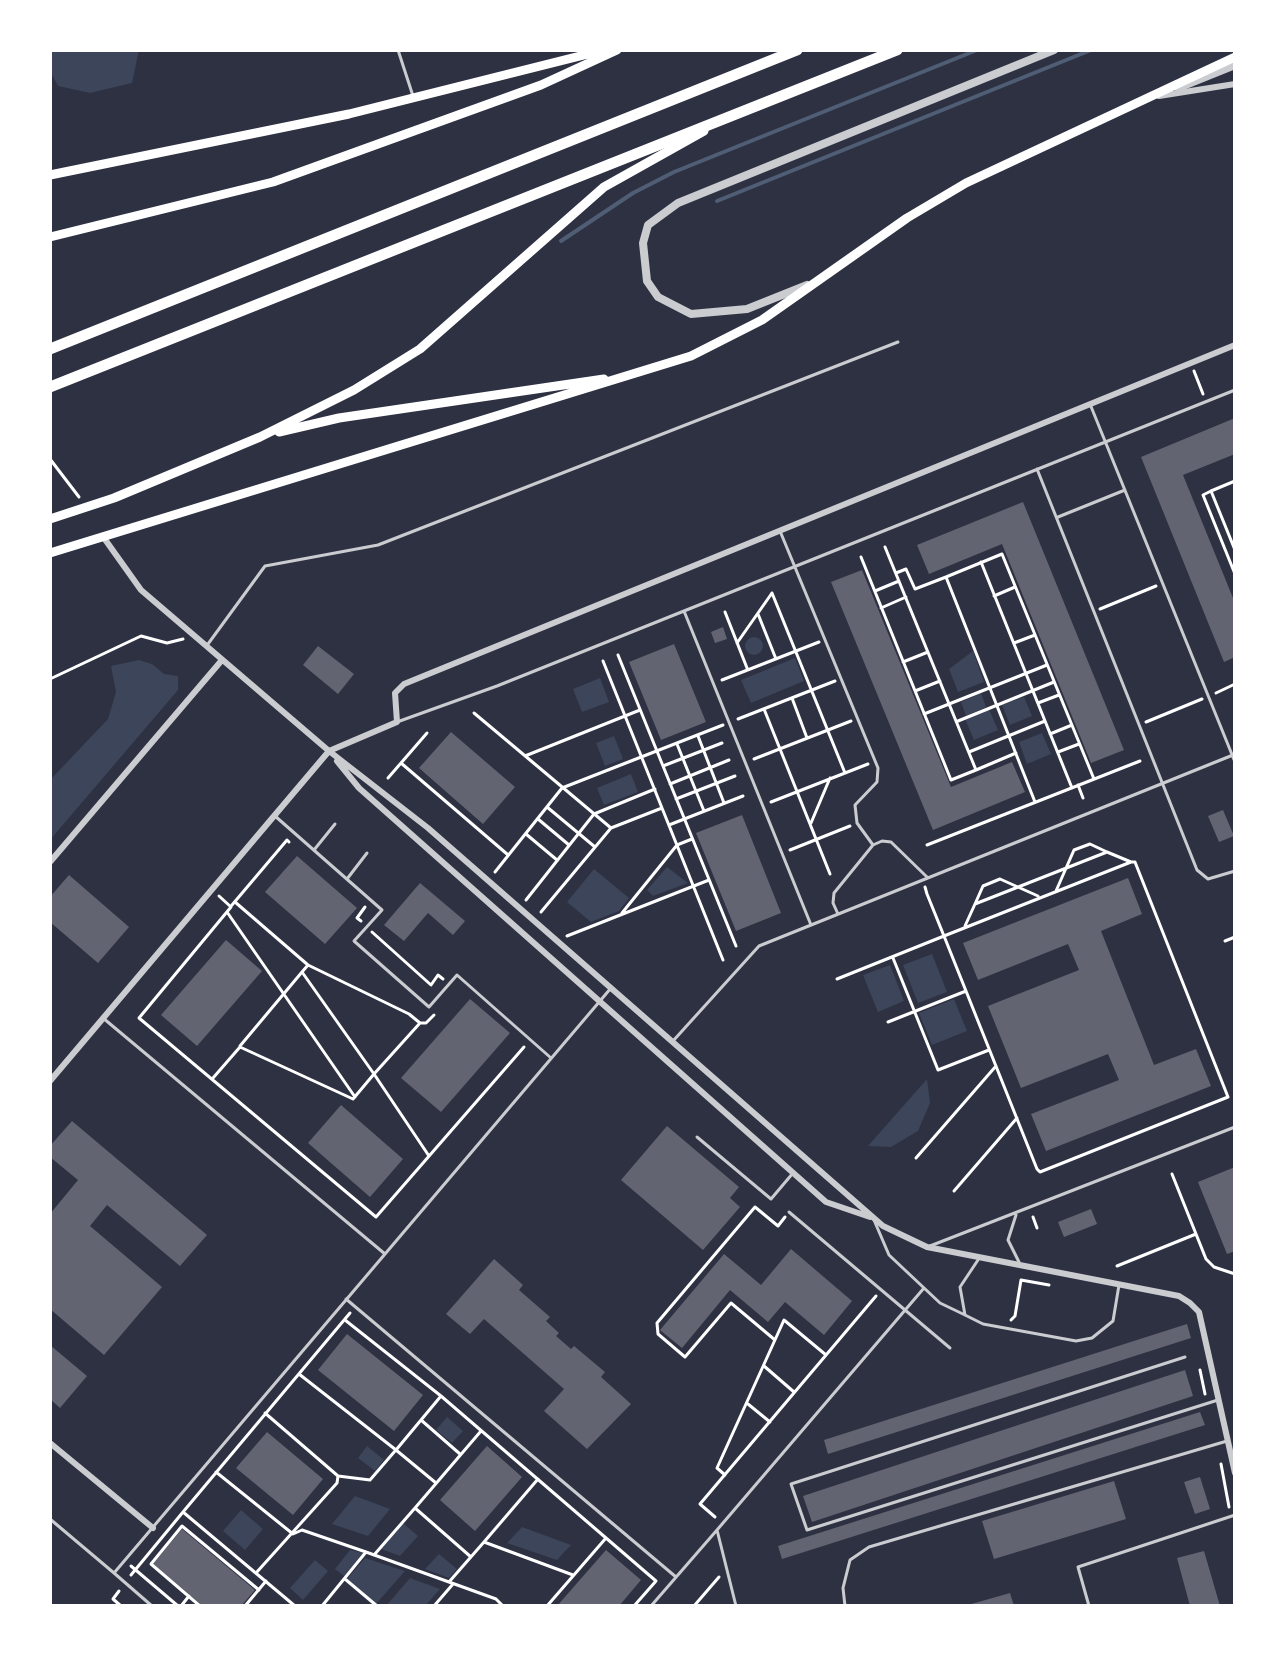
<!DOCTYPE html>
<style>
body{margin:0}
#map{position:relative;width:1285px;height:1656px;overflow:hidden;background:#2d3142;font-family:Commissioner,sans-serif}
canvas{display:block}
.frame{position:absolute;inset:0;border:52px solid #fff;pointer-events:none}
</style>
<div id="map">
<canvas width="1285" height="1656"></canvas>
<div class="frame"></div>
</div>
<script>
const ctx = document.querySelector('canvas').getContext('2d');
ctx.lineJoin = 'round';
function fillPath(path, color) { ctx.fillStyle = color; ctx.fill(path, 'evenodd'); }
const shape = rows => new Path2D(rows.map(r => 'M' + r).join(''));
function strokePath(path, color, width, dash) { ctx.strokeStyle = color; ctx.lineWidth = width; ctx.lineCap = dash ? 'butt' : 'round'; ctx.setLineDash(dash || []); ctx.stroke(path); }
const green = shape([
 [50,50,139,50,132,83,90,93,58,86,50,71],
 '745 646a9 9 0 1 1 18 0a9 9 0 1 1-18 0Z',
 [973,651,984,682,958,692,949,669],
 [795,658,804,681,751,703,741,680],
 [139,660,152,664,164,674,178,676,178,690,50,840,50,780,108,719,116,692,111,666],
 [600,678,609,702,582,712,573,689],
 [981,693,986,707,966,716,961,702],
 [1024,697,1032,716,1010,725,1002,705],
 [989,709,998,730,974,740,965,719],
 [1042,733,1051,754,1027,764,1019,742],
 [614,736,623,759,605,766,596,743],
 [631,774,638,792,604,805,597,788],
 [667,867,688,883,653,896,647,890],
 [594,869,629,898,619,911,591,922,567,902],
 [932,954,947,992,918,1003,903,965],
 [890,965,904,1001,878,1012,863,975],
 [954,999,967,1031,932,1045,919,1013],
 [927,1079,930,1103,918,1131,891,1147,868,1146],
 [447,1417,463,1431,452,1443,436,1430],
 [367,1446,384,1460,375,1471,358,1458],
 [355,1496,390,1509,368,1536,332,1524],
 [241,1510,263,1529,245,1550,223,1531],
 [403,1523,418,1536,400,1556,381,1549],
 [522,1527,571,1545,557,1560,507,1543],
 [350,1550,363,1553,344,1576,335,1569],
 [439,1554,457,1569,449,1578,425,1569],
 [365,1558,405,1571,376,1604,347,1579],
 [315,1560,328,1571,303,1600,290,1588],
 [410,1578,440,1589,425,1606,386,1606]
]);
const stream = shape([
 [717,201,1091,50],
 [561,241,633,193,674,172,977,50]
]);
const building = shape([
 [1235,418,1235,454,1183,475,1235,603,1235,657,1224,662,1141,457],
 [1023,502,1124,750,1091,763,1002,544,929,574,917,545],
 [862,570,951,787,1012,762,1025,792,933,830,831,582],
 [723,627,727,639,715,643,711,632],
 [674,644,706,722,661,740,629,662],
 [318,646,354,674,338,694,303,665],
 [451,732,515,787,483,824,419,768],
 [1223,810,1234,836,1219,842,1208,816],
 [742,815,781,913,736,931,696,833],
 [297,856,357,908,325,944,265,892],
 [69,875,129,927,98,963,50,922,50,897],
 [1128,878,1142,914,1101,931,1154,1065,1196,1049,1211,1086,1046,1151,1031,1114,1119,1080,1108,1054,1021,1088,988,1006,1079,970,1068,944,978,980,963,943],
 [420,883,465,921,453,935,428,913,404,941,384,925],
 [226,940,262,971,197,1046,161,1015],
 [470,999,510,1033,441,1112,401,1078],
 [341,1105,403,1159,370,1197,308,1143],
 [72,1121,207,1235,180,1266,107,1205,90,1226,162,1287,104,1355,50,1309,50,1214,78,1180,50,1157,50,1146],
 [667,1126,739,1187,730,1198,740,1207,703,1250,621,1180],
 [1235,1167,1235,1251,1227,1254,1198,1182],
 [1091,1209,1097,1224,1064,1237,1058,1222],
 [791,1249,852,1301,824,1335,785,1302,768,1322,730,1290,682,1348,660,1330,724,1254,761,1285],
 [494,1259,523,1285,519,1290,550,1317,546,1321,559,1333,556,1336,571,1349,574,1346,605,1372,601,1377,631,1404,587,1449,544,1411,564,1389,484,1319,470,1334,446,1314],
 [1187,1324,1191,1338,828,1454,824,1440],
 [347,1334,423,1395,394,1431,318,1370],
 [50,1345,87,1376,60,1408,50,1399],
 [1185,1370,1193,1396,812,1522,803,1496],
 [1200,1412,1205,1425,782,1559,778,1546],
 [267,1432,323,1479,293,1515,236,1468],
 [487,1446,522,1477,475,1531,440,1500],
 [1200,1477,1210,1509,1195,1514,1184,1482],
 [1114,1481,1126,1519,994,1559,982,1521],
 [182,1529,255,1590,241,1606,203,1606,153,1564],
 [606,1550,641,1580,619,1606,557,1606],
 [1204,1551,1220,1606,1190,1606,1177,1558],
 [1010,1593,1014,1606,968,1606,968,1605]
]);
const path = shape([
 [1194,371,1203,394],
 [50,459,79,497],
 [1235,481,1211,491,1235,550],
 [1211,491,1203,495,1235,574],
 [885,547,976,770,1016,753],
 [861,557,951,780,976,770],
 [981,562,1072,788],
 [896,573,906,569,915,589,946,577,1035,802],
 [946,577,1002,554,1094,779],
 [875,591,899,581],
 [772,593,845,773],
 [994,596,1015,587],
 [881,608,906,597],
 [1100,609,1156,586],
 [725,612,747,668],
 [758,614,776,659],
 [737,643,772,593],
 [1014,643,1035,635],
 [618,655,736,946],
 [603,661,723,960],
 [903,662,928,652],
 [50,679,141,636,167,643,183,639],
 [722,680,819,642],
 [915,691,940,681],
 [1216,693,1235,684],
 [792,698,807,738],
 [1038,703,1059,695],
 [764,709,830,874],
 [474,713,611,828],
 [924,714,1047,665],
 [738,719,835,681],
 [958,721,1054,682],
 [1146,722,1202,699],
 [1050,734,1072,725],
 [698,736,724,803],
 [677,744,704,811],
 [969,752,1045,721],
 [1058,752,1079,744],
 [525,756,640,710],
 [754,759,851,721],
 [401,763,507,854],
 [663,766,722,743],
 [388,778,427,733],
 [670,784,729,760],
 [1078,785,1083,798],
 [676,799,735,776],
 [771,802,868,764],
 [547,807,595,847],
 [538,819,569,845],
 [811,823,830,778],
 [669,825,743,796],
 [526,834,557,860],
 [927,845,1140,761],
 [790,850,850,826],
 [495,872,562,788,723,725],
 [1056,891,1074,850,1090,844,1107,852],
 [219,896,231,907,139,1018,376,1217,524,1047],
 [526,900,594,814,655,789],
 [235,902,308,965,409,1014,420,1023,374,1074,302,972,308,965],
 [975,904,983,886,1000,879,1038,896],
 [232,905,287,840,289,842],
 [227,912,355,1097],
 [541,912,611,828,662,808],
 [622,913,677,845,692,839],
 [361,921,357,918,365,907],
 [965,926,975,904,1107,852,1131,862],
 [372,932,431,985,438,975,443,979],
 [567,936,709,880],
 [1225,941,1235,937],
 [893,958,938,1070,989,1050],
 [837,979,944,936,1131,862,1135,862,1228,1097,1040,1172,1037,1169,966,991,944,936,927,894,925,887],
 [888,1022,966,991],
 [421,1023,426,1023,434,1015],
 [240,1046,302,972],
 [213,1078,240,1047,353,1099,374,1074,429,1156],
 [916,1158,996,1066],
 [1172,1174,1206,1259,1214,1267,1235,1274],
 [954,1191,1017,1118],
 [1033,1217,1037,1228],
 [1117,1266,1196,1234],
 [1011,1320,1015,1316,1021,1280,1049,1285],
 [775,1340,731,1303,685,1357,658,1334,657,1323,755,1207,778,1226,785,1217],
 [764,1366,794,1392],
 [1200,1370,1205,1394],
 [299,1374,396,1450,441,1396,345,1320],
 [441,1396,656,1581,634,1606],
 [748,1404,770,1422],
 [265,1413,338,1476,370,1480,395,1451],
 [421,1420,460,1454],
 [396,1450,436,1483],
 [1221,1464,1229,1507],
 [216,1472,293,1534,302,1530,366,1552],
 [725,1475,717,1468,784,1320,826,1355],
 [183,1512,350,1313],
 [715,1517,700,1504,876,1296],
 [484,1542,538,1479],
 [374,1555,415,1508],
 [471,1557,415,1508,481,1431],
 [131,1566,178,1606],
 [256,1573,337,1483,338,1476],
 [131,1575,183,1512,295,1606],
 [345,1579,377,1606],
 [449,1582,484,1542,573,1575],
 [119,1591,113,1599,121,1606],
 [181,1606,189,1596],
 [200,1606,151,1564,182,1526,259,1590],
 [245,1606,266,1581],
 [322,1606,366,1552,496,1599,503,1606],
 [434,1606,453,1584],
 [547,1606,606,1538],
 [694,1606,719,1577]
]);
const service = shape([
 [398,50,413,96],
 [1090,404,1235,762],
 [1037,469,1197,870,1208,879,1235,871],
 [1058,517,1125,490],
 [780,531,878,768,877,782,855,805,857,823,873,845],
 [684,611,811,925],
 [208,644,265,566,378,545,898,342],
 [397,722,497,686,1235,390],
 [275,816,382,910,354,941,429,1007,457,975,551,1058],
 [314,850,335,824],
 [347,879,367,853],
 [838,914,833,903,834,893,873,845,882,841,891,842,928,878],
 [103,1018,385,1254],
 [673,1041,759,946,1233,755],
 [697,1137,771,1199,793,1173],
 [789,1212,950,1348],
 [1016,1215,1008,1240,1019,1262],
 [874,1220,889,1255,940,1303,965,1315],
 [930,1246,1235,1127],
 [978,1260,960,1287,965,1315,983,1324,1076,1341,1092,1338,1113,1321,1119,1285],
 [346,1299,676,1577],
 [1185,1357,791,1484,807,1530,1218,1400],
 [50,1519,114,1573],
 [152,1606,114,1573,611,988],
 [651,1606,717,1530],
 [736,1606,717,1530,924,1288],
 [845,1606,843,1588,850,1560,869,1547,1227,1441],
 [1089,1606,1078,1567,1235,1515]
]);
const minor = shape([
 [1159,96,1235,84],
 [104,538,141,590,329,751,428,828,883,1226,927,1247,1179,1296,1190,1303,1199,1312,1235,1473],
 [337,761,359,788,826,1202,870,1217],
 [50,862,222,660],
 [50,1081,329,751,397,722,395,693,404,684,1235,345],
 [50,1443,153,1528]
]);
const tertiary = shape([
 [1178,88,1235,65],
 [807,285,747,309,691,314,658,297,647,281,643,243,648,225,678,203,1054,50]
]);
const secondary = shape([
 [50,175,349,114,604,50],
 [50,237,273,182,541,85,617,50],
 [279,432,339,418,604,379],
 [50,519,114,498,260,437,354,390,420,349,604,187,704,131],
 [50,553,691,356,762,320,907,218,966,183,1235,57]
]);
const trunk = shape([
 [50,349,797,50],
 [50,387,897,50]
]);
fillPath(green, '#3c4559');
strokePath(stream, '#4f5d75', 4);
fillPath(building, '#626471');
strokePath(path, '#fff', 3);
strokePath(service, '#caccd0', 3);
strokePath(minor, '#caccd0', 6);
strokePath(tertiary, '#caccd0', 8);
strokePath(secondary, '#fff', 9);
strokePath(trunk, '#fff', 11);
</script>
